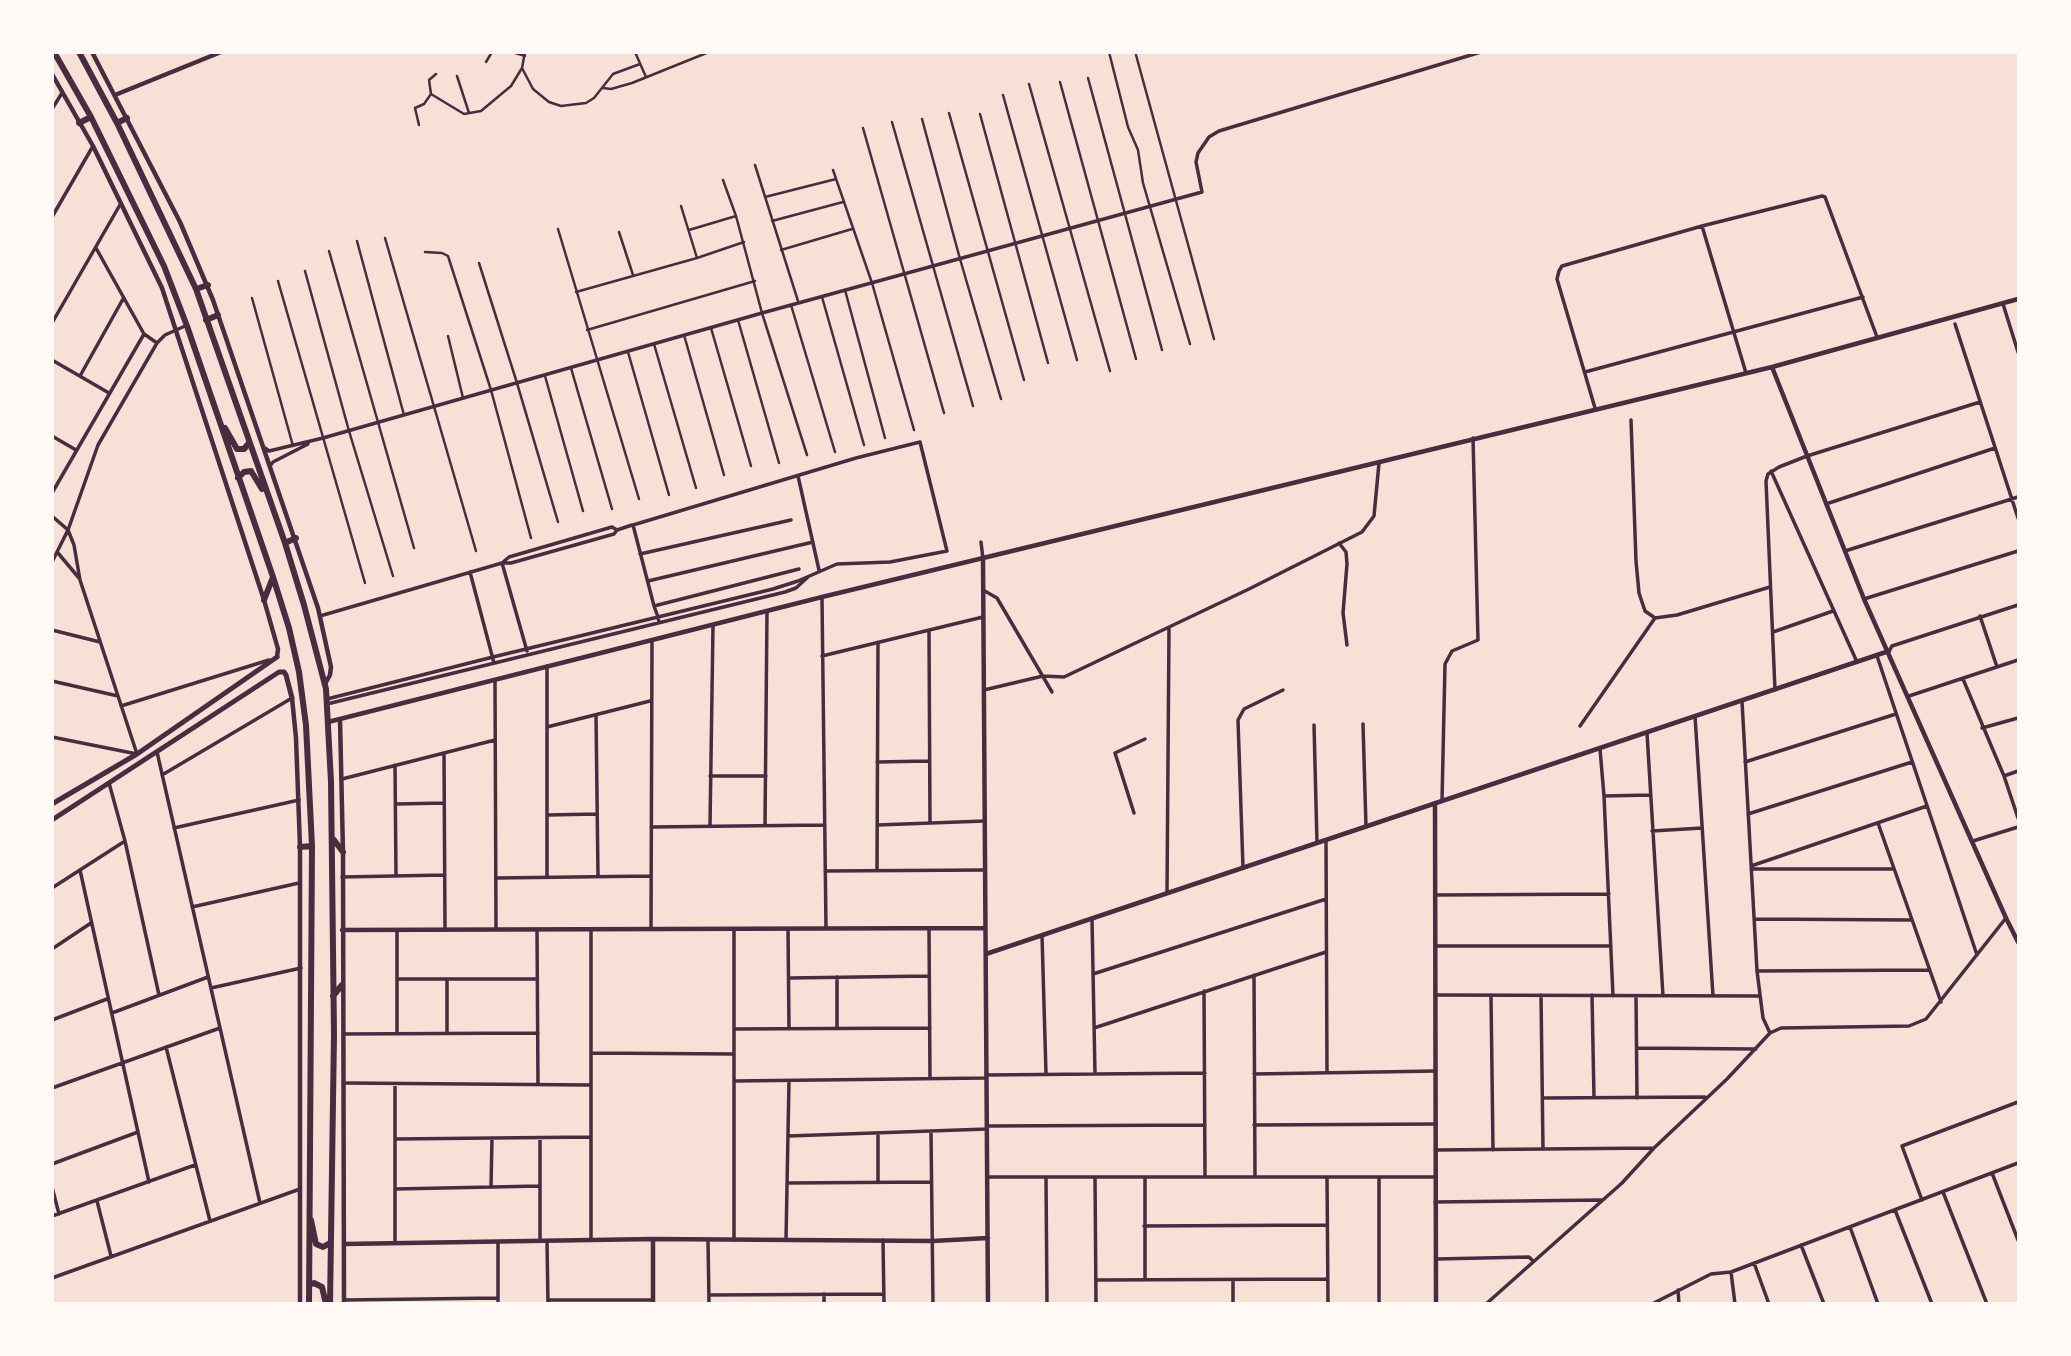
<!DOCTYPE html>
<style>
body{margin:0}
#map{position:relative;width:2071px;height:1356px;overflow:hidden;background:#f7e1d7;font-family:Barlow,sans-serif}
canvas{display:block}
.frame{position:absolute;inset:0;border:54px solid #fffaf5;pointer-events:none}
</style>
<div id="map">
<canvas width="2071" height="1356"></canvas>
<div class="frame"></div>
</div>
<script>
const ctx = document.querySelector('canvas').getContext('2d');
ctx.lineJoin = 'round';
const shape = rows => new Path2D(rows.map(r => 'M' + r).join(''));
function strokePath(path, color, width, dash) { ctx.strokeStyle = color; ctx.lineWidth = width; ctx.lineCap = dash ? 'butt' : 'round'; ctx.setLineDash(dash || []); ctx.stroke(path); }
const pedestrian = shape([
 [512,52,525,56],
 [635,52,646,77],
 [1109,52,1128,127,1138,150,1143,183,1190,344],
 [1136,55,1214,339],
 [486,62,492,52],
 [522,68,533,89,549,102,561,106,586,103,594,98,613,74,640,64],
 [457,76,469,113],
 [1088,78,1162,350],
 [1060,82,1136,359],
 [1029,84,1110,371],
 [603,88,611,89,632,83,709,52],
 [431,94,464,114,481,111,511,86,522,68,525,52],
 [1003,95,1077,360],
 [949,113,1024,380],
 [980,114,1048,363],
 [922,119,960,259,1001,399],
 [892,122,973,406],
 [419,125,415,108,424,104,431,94,429,80,436,74],
 [863,128,944,413],
 [755,165,798,301],
 [833,170,872,283,914,430],
 [723,180,736,216,762,313,807,455],
 [765,197,836,179],
 [681,206,697,258],
 [772,221,843,202],
 [558,229,639,499],
 [689,230,736,216],
 [619,232,633,275],
 [385,238,476,551],
 [357,241,404,415],
 [781,250,852,229],
 [329,251,414,548],
 [425,252,442,253,448,256,491,390,531,538],
 [479,263,517,383,558,522],
 [305,271,349,431,393,576],
 [278,281,365,583],
 [845,290,885,438],
 [576,292,697,258,744,242],
 [822,297,864,445],
 [252,298,293,446],
 [791,305,835,452],
 [738,320,779,463],
 [711,328,751,466],
 [587,330,755,281],
 [684,335,724,475],
 [448,336,463,398],
 [654,344,696,488],
 [628,352,669,495],
 [571,368,612,509],
 [545,376,583,511]
]);
const minor = shape([
 [52,109,62,93],
 [52,217,93,146],
 [1702,226,1746,373],
 [96,248,144,334,157,343],
 [2003,304,2018,352],
 [52,323,121,203],
 [1955,324,2018,518],
 [52,360,109,393],
 [1585,372,1863,297],
 [80,376,123,299],
 [1595,408,1557,279,1559,271,1562,266,1702,226,1822,196,1825,197,1877,337],
 [1631,420,1636,561,1639,593,1645,611,1655,618,1677,615,1770,587],
 [52,436,76,450],
 [265,448,269,451,323,438,762,313,1202,192,1196,162,1198,153,1209,137,1219,131,1481,52],
 [270,466,273,462,308,444],
 [1771,471,1857,662],
 [798,476,819,570],
 [52,493,144,334],
 [1826,504,1995,448],
 [52,516,68,530,74,545,80,580,137,754,52,737],
 [612,527,617,530,614,534,511,563,502,563,509,557,612,527],
 [617,530,632,525],
 [981,542,983,559],
 [1339,543,1346,552,1347,564,1343,613,1347,645],
 [1845,551,2018,497],
 [58,553,79,578],
 [640,554,791,520],
 [52,562,68,530,98,445,157,343,165,335,185,326],
 [470,572,494,663],
 [648,581,813,542],
 [983,590,997,598,1052,692],
 [822,598,826,928],
 [1864,599,2018,551],
 [654,606,799,569],
 [320,616,502,563,527,651],
 [1980,616,1997,667],
 [52,630,100,642],
 [929,630,930,823],
 [1773,632,1833,611],
 [1889,651,1892,646,2018,605],
 [822,656,983,617],
 [1877,656,1977,955],
 [1963,679,2004,776,2018,818],
 [495,680,496,929],
 [52,681,118,696],
 [984,690,1043,676,1064,677,1249,589,1362,532,1374,516,1379,463],
 [1775,690,1766,481,1768,474,1779,467,1807,456,1980,402],
 [1909,696,2018,660],
 [327,699,493,657,658,617,773,589,798,581,837,564,890,562,947,551,920,442,856,458,633,525,654,606,658,617,659,623],
 [327,704,785,592,796,588,808,577],
 [121,706,269,660],
 [596,715,598,876],
 [1695,716,1713,996],
 [1363,724,1366,827],
 [1314,725,1317,843],
 [1580,726,1655,618],
 [547,727,650,701],
 [1982,728,2018,718],
 [1647,733,1663,996],
 [1600,749,1604,796,1613,996],
 [157,752,260,1203],
 [444,753,445,929],
 [877,762,929,761],
 [1745,762,1896,714],
 [395,765,396,876],
 [162,775,292,698],
 [710,776,766,776],
 [2004,776,2018,771],
 [342,779,495,740],
 [109,783,125,841,159,995],
 [1604,796,1650,795],
 [1442,801,1445,664,1452,651,1478,640,1473,438],
 [396,804,444,803],
 [1134,813,1115,753,1145,739],
 [1748,814,1912,762],
 [547,815,597,814],
 [1878,823,1941,1002],
 [877,825,985,821],
 [710,826,713,626],
 [765,826,767,611],
 [651,827,824,825],
 [174,828,299,800],
 [1652,831,1702,828],
 [1326,840,1327,1073],
 [1973,841,2018,827],
 [1751,866,1927,806],
 [1243,868,1238,720,1244,709,1283,690],
 [1751,869,1894,869],
 [80,870,149,1182],
 [825,871,985,870],
 [877,871,878,642],
 [342,877,445,875],
 [547,877,547,666],
 [496,878,651,876],
 [52,888,125,841],
 [1167,893,1169,627],
 [1437,895,1609,894],
 [192,907,299,883],
 [1092,919,1095,1074],
 [1755,919,1912,920],
 [929,928,930,1079],
 [537,929,538,1085],
 [591,929,591,1240],
 [651,929,652,641],
 [734,929,734,1240],
 [788,929,789,1028],
 [1042,935,1046,1074],
 [1436,946,1611,946],
 [52,949,91,923],
 [1757,971,1929,970],
 [1093,974,1326,899],
 [1254,975,1255,1176],
 [789,978,929,976],
 [397,979,537,979],
 [211,988,301,968],
 [1204,991,1205,1176],
 [1436,995,1759,996],
 [1491,995,1493,1150],
 [1541,995,1543,1149],
 [1592,995,1594,1098],
 [1636,996,1637,1098],
 [112,1013,208,977],
 [52,1020,107,999],
 [837,1028,837,977],
 [1094,1028,1326,952],
 [734,1029,930,1028],
 [397,1033,397,930],
 [447,1033,447,979],
 [1770,1033,1781,1028,1909,1026,1926,1019,2006,918],
 [344,1034,538,1033],
 [166,1047,210,1221],
 [1637,1048,1756,1049],
 [591,1053,734,1054],
 [1254,1074,1436,1071],
 [986,1075,1205,1073],
 [734,1081,986,1078],
 [344,1083,591,1085],
 [395,1084,395,1243],
 [52,1088,220,1028],
 [1543,1098,1705,1097],
 [1254,1125,1436,1124],
 [987,1126,1205,1125],
 [931,1132,933,1304],
 [878,1133,878,1182],
 [788,1136,987,1129],
 [395,1139,591,1137],
 [1436,1150,1654,1148],
 [52,1164,138,1132],
 [1992,1173,2018,1240],
 [987,1177,1436,1177],
 [1046,1177,1047,1304],
 [1095,1177,1096,1304],
 [1327,1177,1328,1304],
 [787,1183,931,1182],
 [52,1187,59,1214],
 [491,1187,492,1138],
 [395,1189,540,1186],
 [1943,1192,1987,1304],
 [1922,1200,1902,1146,2018,1102],
 [97,1201,111,1256],
 [1435,1202,1601,1200],
 [1895,1210,1932,1304],
 [52,1216,195,1165],
 [1144,1226,1327,1225],
 [1850,1227,1878,1304],
 [786,1239,789,1081],
 [708,1240,709,1304],
 [883,1240,884,1304],
 [540,1241,540,1138],
 [547,1241,548,1304],
 [1801,1245,1824,1304],
 [1436,1259,1529,1257,1533,1261],
 [1754,1263,1769,1304],
 [1731,1272,1735,1304],
 [52,1278,300,1189],
 [1096,1280,1327,1279],
 [1145,1280,1145,1177],
 [1678,1290,1679,1304],
 [709,1295,884,1294],
 [344,1300,498,1298],
 [548,1300,653,1300],
 [498,1304,498,1242],
 [824,1304,824,1294],
 [1233,1304,1233,1280],
 [1379,1304,1379,1177],
 [1486,1304,1622,1183,1654,1148,1727,1079,1770,1033,1763,1018,1757,971,1742,701],
 [1652,1304,1711,1274,1731,1272,2018,1163]
]);
const tertiary = shape([
 [92,52,180,222,213,300,318,608,331,667,330,675,325,684],
 [52,74,93,146,162,288,264,600,278,649,277,657],
 [115,95,221,52],
 [1772,367,1864,599,2006,918,2018,942],
 [983,559,988,1304],
 [292,698,296,738,300,847,300,1304],
 [340,719,343,852,344,1304],
 [328,722,822,597,1772,367,2018,299],
 [1435,803,1436,1304],
 [342,930,985,928],
 [986,954,1889,651],
 [653,1239,653,1304],
 [344,1244,653,1239,933,1241,988,1238]
]);
const secondary = shape([
 [52,804,137,754,277,657],
 [52,820,279,672,284,672,286,675,292,698]
]);
const trunk = shape([
 [54,52,91,117,164,266,187,326,273,577,289,628,299,672,306,725,312,846,309,1304],
 [79,52,117,123,196,289,285,543,304,605,326,689,331,782,334,1034,330,1304],
 [79,123,91,117],
 [117,123,127,118],
 [196,289,208,285],
 [206,320,218,315],
 [225,428,237,449,244,449,249,443],
 [238,478,244,472,251,471,262,489],
 [285,543,296,538],
 [264,600,273,577],
 [334,840,343,852],
 [300,847,312,846],
 [333,996,342,985],
 [311,1220,316,1244,323,1247,330,1243],
 [309,1285,314,1283,322,1287,326,1304]
]);
strokePath(pedestrian, '#4a2c40', 2.5);
strokePath(minor, '#4a2c40', 3.5);
strokePath(tertiary, '#4a2c40', 4.5);
strokePath(secondary, '#4a2c40', 5);
strokePath(trunk, '#4a2c40', 6);
</script>
